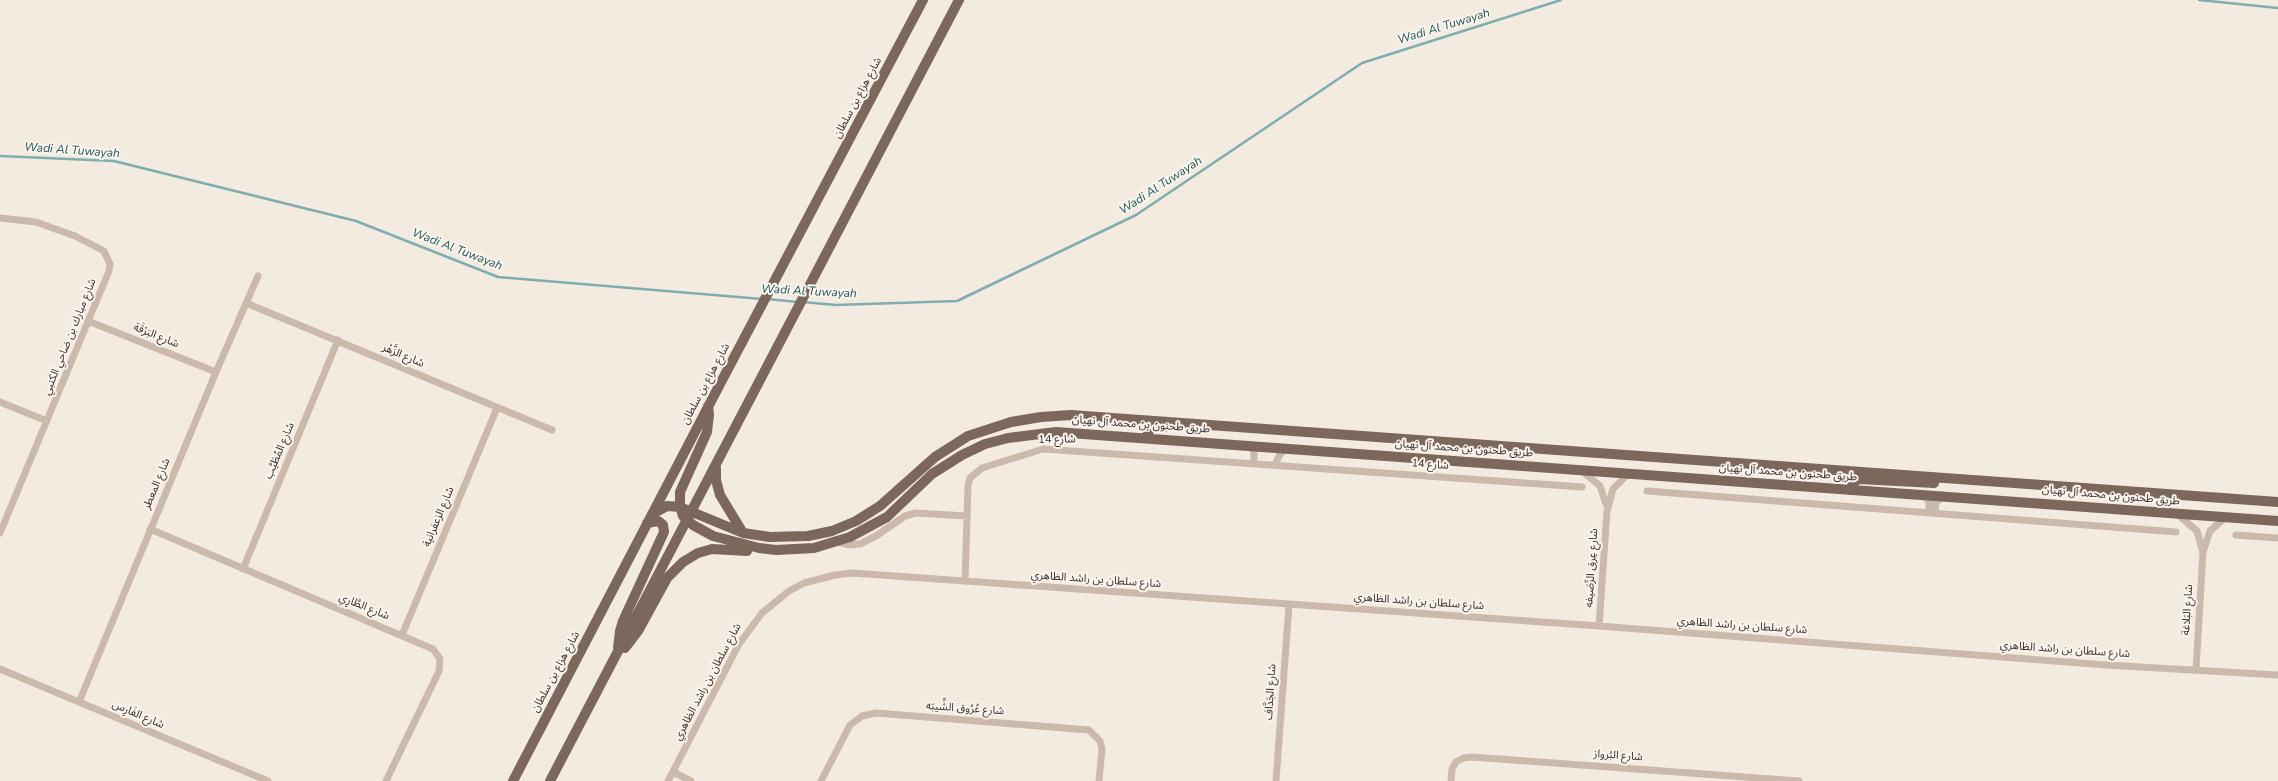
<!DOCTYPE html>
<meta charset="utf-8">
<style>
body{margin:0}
canvas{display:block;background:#f3eae0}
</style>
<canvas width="2278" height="781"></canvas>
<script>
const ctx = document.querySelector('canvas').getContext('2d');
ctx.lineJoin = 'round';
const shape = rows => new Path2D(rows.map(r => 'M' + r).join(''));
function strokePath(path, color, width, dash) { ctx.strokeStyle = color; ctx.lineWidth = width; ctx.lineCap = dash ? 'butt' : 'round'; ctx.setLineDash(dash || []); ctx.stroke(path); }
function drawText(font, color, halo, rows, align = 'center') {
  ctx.font = font + ' "Nunito Sans","Noto Sans Arabic",sans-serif'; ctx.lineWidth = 4; ctx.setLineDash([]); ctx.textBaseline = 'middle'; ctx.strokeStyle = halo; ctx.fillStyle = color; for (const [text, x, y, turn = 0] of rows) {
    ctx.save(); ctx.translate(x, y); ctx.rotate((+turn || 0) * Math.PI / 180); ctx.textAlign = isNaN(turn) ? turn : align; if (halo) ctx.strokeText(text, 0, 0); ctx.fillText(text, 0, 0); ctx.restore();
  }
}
const stream = shape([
 [2199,0,2278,8],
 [0,156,114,161,356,221,498,277,762,299],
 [767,299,798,302],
 [803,302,836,305,957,301,1136,215,1362,63,1561,0]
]);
const street = shape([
 [0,218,36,222,75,236,104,251,110,264,109,271,0,533],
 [246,303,552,430],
 [88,321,216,372],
 [0,402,47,421],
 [1251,445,1254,453,1254,463],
 [1275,465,1279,456,1286,448],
 [1582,471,1600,486,1606,504],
 [1647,491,2176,532],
 [1923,494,1929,502,1929,512],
 [1935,513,1936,503,1943,495],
 [2177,514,2197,531,2202,549],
 [150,529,433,649,440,659,439,671,386,781],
 [2236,535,2278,538],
 [837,542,850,545,860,544,876,536,905,516,916,513,967,516],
 [243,569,338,340],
 [965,581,968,485,970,478,982,468,1043,449,1582,487],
 [1599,626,1607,511,1613,489,1629,473],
 [402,635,497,408],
 [0,669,268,781],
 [2196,669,2203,552,2210,531,2226,517],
 [79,702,216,372,258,276],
 [673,772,691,781],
 [668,781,739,644,762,613,789,591,804,583,835,575,852,573,1599,626,2106,665,2278,675],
 [821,781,850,725,862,716,876,713,1089,730,1100,741,1102,749,1099,781],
 [1276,781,1289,605],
 [1451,781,1452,769,1456,762,1463,758,1472,757,1799,781]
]);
const primary = shape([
 [708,406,709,415,707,432,680,492,680,507,683,516,693,525,713,536,759,548,776,550,814,548,850,537,887,517,932,474,962,455,985,444,1008,438,1056,432,2278,521],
 [1147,437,1148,432,1153,427,1165,427],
 [716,468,716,480,720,495,743,533],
 [1850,490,1854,482,1859,479,1934,483],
 [652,514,667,506,680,507,743,533,770,537,808,536,832,531,856,521,880,506,935,457,968,436,1011,422,1041,417,1071,415,2278,502],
 [618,648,620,631,623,621,664,532,663,525,658,521,647,523],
 [625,648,638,631,667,578,683,562,698,553,712,549,747,551],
 [513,781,720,384,923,0],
 [550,781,959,0]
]);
const streetNames = [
 ["شارع هزاع بن سلطان",858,98,-62],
 ["شارع البَرْقَة",156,336,22],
 ["شارع مبارك بن ضاحي الكتبي",70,337,-68],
 ["شارع الزَّهْر",403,356,23],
 ["شارع هزاع بن سلطان",706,384,-62],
 ["طريق طحنون بن محمد آل نهيان",1141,425,4],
 ["شارع 14",1057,440,-1],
 ["طريق طحنون بن محمد آل نهيان",1464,449,4],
 ["شارع المُطَيَّب",280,451,-67],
 ["شارع 14",1430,465,4],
 ["طريق طحنون بن محمد آل نهيان",1788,473,4],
 ["شارع المعطر",157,484,-67],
 ["طريق طحنون بن محمد آل نهيان",2111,496,5],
 ["شارع الزعفرانية",439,517,-67],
 ["شارع عِرق الرِّصَيفه",1592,568,-86],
 ["شارع سلطان بن راشد الظاهري",1096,580,4],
 ["شارع سلطان بن راشد الظاهري",1419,602,4],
 ["شارع الطَّارِي",364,607,22],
 ["شارع البَلاغة",2188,610,-86],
 ["شارع سلطان بن راشد الظاهري",1742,626,4],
 ["شارع سلطان بن راشد الظاهري",2065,650,4],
 ["شارع هزاع بن سلطان",556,672,-62],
 ["شارع سلطان بن راشد الظاهري",708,682,-62],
 ["شارع الجَدَّاف",1271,692,-86],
 ["شارع عُرُوق الشِّيبَه",965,709,4],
 ["شارع الفَارِس",138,715,23],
 ["شارع البُرواز",1618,756,4]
];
const waterNames = [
 ["Wadi Al Tuwayah",1444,27,-17],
 ["Wadi Al Tuwayah",72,151,4],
 ["Wadi Al Tuwayah",1161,186,-33],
 ["Wadi Al Tuwayah",457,250,21],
 ["Wadi Al Tuwayah",809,292,3]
];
strokePath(stream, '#7fadb0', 2.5);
strokePath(street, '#cbbaac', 7);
strokePath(primary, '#7b675c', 10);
drawText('11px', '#392f2b', '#faf4ed', streetNames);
drawText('italic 12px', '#20565a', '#faf4ed', waterNames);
</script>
